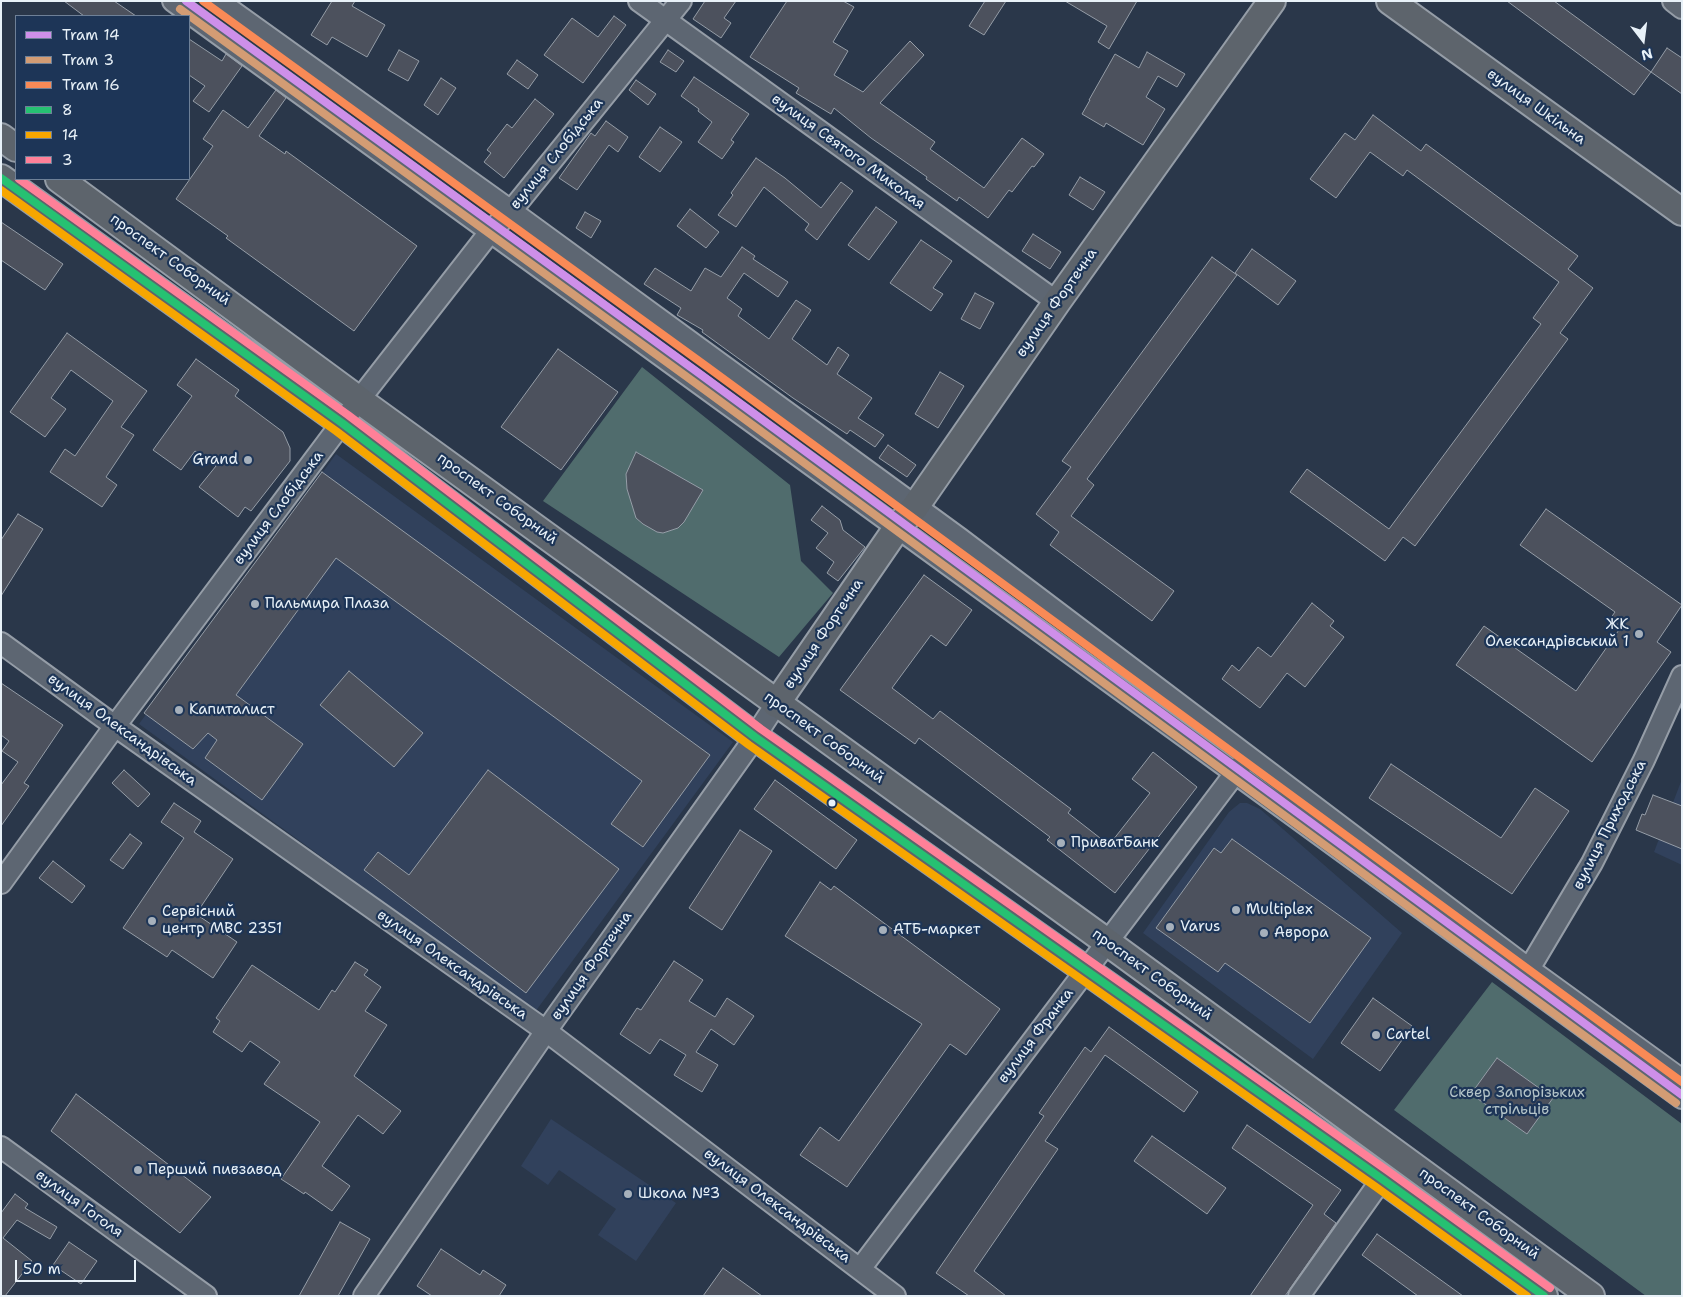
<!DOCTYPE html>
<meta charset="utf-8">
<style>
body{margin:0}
#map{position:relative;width:1683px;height:1297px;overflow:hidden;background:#2a374a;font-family:"Shantell Sans",sans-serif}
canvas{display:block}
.frame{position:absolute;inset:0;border:2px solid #e8f1f8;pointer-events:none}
.legend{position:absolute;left:15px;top:15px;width:175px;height:165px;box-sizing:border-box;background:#1d3557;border:1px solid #6e8097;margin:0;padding:6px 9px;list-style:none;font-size:15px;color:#e8f1f8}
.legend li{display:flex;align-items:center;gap:10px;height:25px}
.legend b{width:25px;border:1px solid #6e8097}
.north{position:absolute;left:1618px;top:15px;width:50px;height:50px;-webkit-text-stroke:4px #1d3557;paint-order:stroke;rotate:165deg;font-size:14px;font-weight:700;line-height:20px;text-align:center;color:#e8f1f8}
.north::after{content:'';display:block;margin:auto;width:18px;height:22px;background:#e8f1f8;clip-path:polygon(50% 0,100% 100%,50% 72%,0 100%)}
.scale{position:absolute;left:15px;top:1260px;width:121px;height:22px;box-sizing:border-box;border:2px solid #e8f1f8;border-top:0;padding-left:6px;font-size:15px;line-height:18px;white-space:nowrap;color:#e8f1f8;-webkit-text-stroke:4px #1d3557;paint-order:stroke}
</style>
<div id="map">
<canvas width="1683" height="1297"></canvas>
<div class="frame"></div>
<ul class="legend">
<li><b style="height:6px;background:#ce8fe9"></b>Tram 14</li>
<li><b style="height:6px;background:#d39c74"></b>Tram 3</li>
<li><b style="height:6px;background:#f98a56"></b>Tram 16</li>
<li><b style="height:6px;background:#26c172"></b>8</li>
<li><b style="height:6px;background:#f7a600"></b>14</li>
<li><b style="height:6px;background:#ff8098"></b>3</li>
</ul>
<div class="north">N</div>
<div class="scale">50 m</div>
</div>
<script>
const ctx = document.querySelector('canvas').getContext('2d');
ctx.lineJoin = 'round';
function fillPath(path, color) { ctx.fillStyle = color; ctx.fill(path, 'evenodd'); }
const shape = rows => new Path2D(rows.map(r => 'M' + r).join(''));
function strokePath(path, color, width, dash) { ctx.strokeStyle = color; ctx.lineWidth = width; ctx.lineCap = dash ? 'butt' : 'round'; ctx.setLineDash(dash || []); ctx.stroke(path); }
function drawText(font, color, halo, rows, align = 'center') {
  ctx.font = font + ' "Shantell Sans",sans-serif'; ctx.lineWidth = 4.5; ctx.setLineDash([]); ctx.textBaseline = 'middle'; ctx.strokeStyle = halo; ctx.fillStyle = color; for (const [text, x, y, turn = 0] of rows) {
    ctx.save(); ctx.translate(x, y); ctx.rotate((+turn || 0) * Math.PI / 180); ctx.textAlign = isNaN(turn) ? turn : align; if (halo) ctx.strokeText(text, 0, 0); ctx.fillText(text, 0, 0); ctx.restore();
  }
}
const built = shape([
 [336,454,733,742,535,1012,139,724],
 [1682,779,1682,865,1654,852],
 [1240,803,1247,803,1260,809,1402,933,1313,1059,1143,933,1229,812],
 [551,1119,676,1203,636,1261,598,1235,616,1209,559,1170,548,1185,521,1166]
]);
const green = shape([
 [642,367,790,485,801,561,833,593,779,657,543,501],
 [1492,982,1682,1124,1682,1296,1646,1296,1394,1110]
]);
const building = shape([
 [64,1,114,1,136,16,84,16,64,1],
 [332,1,355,1,352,6,385,25,367,57,332,37,327,45,311,35,332,1],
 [705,1,736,1,724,18,731,23,721,38,693,19,705,1],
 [787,1,843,1,854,7,833,42,848,51,834,75,863,92,910,41,924,55,880,103,935,142,930,149,984,188,1022,138,1044,154,1034,167,1032,166,1012,192,1009,190,988,218,959,197,957,201,926,179,927,177,871,138,834,108,831,114,796,93,799,88,750,57,787,1],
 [985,1,1006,1,984,35,969,26,985,1],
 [1065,1,1137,1,1109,49,1098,42,1107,26,1065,1],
 [1507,1,1554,1,1651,72,1634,95,1507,1],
 [614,16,626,25,583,83,544,55,572,18,598,37,614,16],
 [189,39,222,61,226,54,242,66,209,112,193,101,205,86,189,75,189,39],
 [1667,48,1682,58,1682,94,1651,72,1667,48],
 [399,50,419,61,408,81,388,70,399,50],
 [668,50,684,61,676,72,660,62,668,50],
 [1147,52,1185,74,1177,87,1158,76,1146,97,1165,109,1143,145,1106,123,1104,127,1082,114,1090,100,1089,100,1115,54,1139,68,1147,52],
 [517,60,538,75,528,89,507,74,517,60],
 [694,77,749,114,731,140,734,142,722,159,698,142,712,122,698,111,699,109,681,96,694,77],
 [441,78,456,88,438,115,424,105,441,78],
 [636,80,656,94,648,105,629,90,636,80],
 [276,90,286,98,259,136,285,154,286,151,417,246,354,331,226,238,228,236,176,199,213,146,203,139,223,110,248,128,276,90],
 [535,99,554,114,504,178,484,162,491,153,487,150,507,124,512,128,535,99],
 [1373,115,1421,151,1426,144,1578,256,1568,269,1593,288,1560,333,1568,339,1415,546,1403,537,1385,561,1290,492,1307,469,1389,529,1541,324,1533,318,1559,282,1407,170,1403,176,1370,152,1336,198,1310,179,1345,133,1355,140,1373,115],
 [606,121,628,137,618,152,609,145,577,190,559,178,591,133,595,136,606,121],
 [660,127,682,142,660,172,639,157,660,127],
 [756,158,785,178,821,208,841,182,853,191,817,240,805,230,809,224,764,187,736,227,718,215,733,195,731,193,756,158],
 [1080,177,1105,192,1093,210,1069,195,1080,177],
 [876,207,897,222,869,260,848,245,876,207],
 [690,209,719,232,706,248,677,226,690,209],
 [585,212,601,221,591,238,576,228,585,212],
 [1,222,63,264,45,290,1,260,1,222],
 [1033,234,1061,252,1050,269,1022,251,1033,234],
 [921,240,952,261,933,288,943,294,931,311,890,283,921,240],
 [742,247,755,256,753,259,788,282,778,297,744,273,727,298,742,309,738,316,769,339,796,300,811,310,792,339,827,365,838,347,849,355,837,374,872,398,858,418,884,435,875,447,850,430,847,434,793,398,702,332,703,330,677,315,681,308,644,284,655,268,691,291,705,268,721,277,742,247],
 [1252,249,1296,281,1278,305,1235,273,1252,249],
 [1212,257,1237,275,1087,479,1094,485,1071,516,1174,591,1152,621,1050,545,1059,532,1036,514,1071,467,1062,461,1212,257],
 [975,293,994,303,980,329,961,319,975,293],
 [67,333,147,391,121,427,134,435,106,477,117,485,102,507,50,472,65,449,75,456,113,401,71,370,51,398,66,409,45,437,10,412,67,333],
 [558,349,618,392,561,470,501,427,558,349],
 [196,359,239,390,235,396,283,432,290,448,290,461,251,511,245,507,238,517,199,487,216,466,195,451,181,470,153,450,192,396,177,385,196,359],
 [940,372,964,386,938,428,915,414,940,372],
 [888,445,916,465,907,477,879,458,888,445],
 [636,452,703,490,684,522,678,528,663,533,657,532,643,524,636,518,627,489,626,474,636,452],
 [322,472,710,755,643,847,611,824,642,781,336,558,236,695,303,744,262,800,205,758,217,740,208,733,193,749,144,713,322,472],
 [822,506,840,520,843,530,865,547,838,581,827,573,834,562,816,548,828,533,811,520,822,506],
 [1546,509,1682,605,1657,642,1671,652,1592,762,1456,665,1484,626,1576,691,1621,627,1610,619,1615,612,1520,545,1546,509],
 [18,514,43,529,1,596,1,540,18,514],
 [924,575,972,610,946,646,931,635,892,688,933,719,940,711,1071,809,1068,813,1109,845,1150,793,1132,779,1153,752,1197,787,1115,893,1047,840,1050,837,919,738,915,744,840,690,924,575],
 [1312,603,1334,621,1330,626,1344,637,1305,687,1287,673,1260,708,1222,679,1232,665,1239,671,1258,647,1271,657,1312,603],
 [349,671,423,733,394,767,320,705,349,671],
 [1,683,63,725,24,783,29,786,1,826,1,785,18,762,2,751,9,741,1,735,1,683],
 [1391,764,1501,838,1535,788,1569,811,1512,894,1369,798,1391,764],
 [124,770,150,794,138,807,112,783,124,770],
 [488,770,619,869,526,993,364,870,378,852,409,875,488,770],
 [775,780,857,840,836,869,754,809,775,780],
 [1653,795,1682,806,1682,849,1636,830,1642,814,1645,815,1653,795],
 [174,803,201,821,194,832,233,859,196,914,237,942,213,978,172,950,167,957,123,928,184,838,161,822,174,803],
 [740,830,772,851,722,930,689,908,740,830],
 [130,834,142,843,123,869,110,860,130,834],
 [1232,839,1371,938,1310,1023,1225,963,1218,972,1156,928,1214,848,1221,853,1232,839],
 [53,861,85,886,72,903,39,878,53,861],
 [820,882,831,890,834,886,1000,1009,966,1055,950,1044,847,1187,800,1155,820,1127,839,1141,922,1024,785,936,820,882],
 [674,961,703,980,689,1001,715,1017,727,998,754,1016,734,1045,711,1029,696,1052,718,1065,702,1092,674,1075,686,1055,660,1039,650,1054,620,1034,637,1008,641,1010,674,961],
 [355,962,368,970,364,975,381,987,365,1011,387,1025,354,1076,401,1111,383,1134,358,1115,322,1166,350,1186,332,1211,305,1192,304,1194,281,1179,320,1122,264,1084,280,1062,250,1041,242,1052,213,1032,220,1021,216,1018,252,965,319,1010,332,990,335,992,355,962],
 [1373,998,1412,1026,1380,1071,1341,1043,1373,998],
 [1109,1027,1198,1092,1184,1112,1105,1055,1045,1141,1058,1149,974,1271,1006,1296,969,1296,936,1273,1044,1116,1039,1113,1085,1047,1091,1052,1109,1027],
 [1497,1058,1553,1098,1527,1134,1471,1094,1497,1058],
 [76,1094,211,1197,180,1233,51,1131,76,1094],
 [1247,1125,1341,1190,1324,1214,1336,1223,1285,1296,1250,1296,1313,1205,1232,1148,1247,1125],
 [1152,1136,1226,1188,1207,1214,1134,1161,1152,1136],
 [15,1194,28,1204,25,1208,57,1227,50,1239,17,1220,3,1238,32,1261,5,1296,1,1296,1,1213,15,1194],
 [340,1222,370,1239,338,1296,299,1296,340,1222],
 [1377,1234,1463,1296,1418,1296,1362,1255,1377,1234],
 [69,1242,97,1261,81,1284,53,1265,69,1242],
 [441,1249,480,1275,483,1270,506,1285,499,1296,432,1296,417,1286,441,1249],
 [723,1268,762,1296,703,1296,723,1268]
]);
const minor = shape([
 [173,1,1682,1098],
 [218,1,511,211,959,538,1529,969,1682,1080],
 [639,1,1057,302],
 [1673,1,1682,8],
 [1,643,115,726,546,1031,895,1296],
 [1,883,115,726,359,400,490,232,511,211,681,1],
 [1529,969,1592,863,1644,760,1682,676],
 [1,1147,206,1296],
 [860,1269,1242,764],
 [364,1296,546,1031,746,750,776,704],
 [1299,1296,1382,1179]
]);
const major = shape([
 [1390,1,1682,212],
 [1,137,16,148],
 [1,178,342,423,755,737,1382,1179,1544,1296],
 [59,179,359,400,1107,942,1591,1296],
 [776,704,897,528,915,507,1057,302,1272,1]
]);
const bus1 = shape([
 [1,178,342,423,755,737,1382,1179,1544,1296]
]);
const bus2 = shape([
 [1,190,336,431,749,745,1376,1187,1527,1296]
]);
const bus3 = shape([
 [19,179,348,415,761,729,1388,1171,1550,1288]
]);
const tram1 = shape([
 [186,1,700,374,1682,1095]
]);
const tram2 = shape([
 [180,9,694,382,1676,1103]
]);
const tram3 = shape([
 [203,1,706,366,1682,1082]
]);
const markers = [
 [248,460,5,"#a6b0bb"],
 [255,604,5,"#a6b0bb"],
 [1639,634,5,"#a6b0bb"],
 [179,710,5,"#a6b0bb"],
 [832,803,4.5,"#e8f1f8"],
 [1061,843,5,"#a6b0bb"],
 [1236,910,5,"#a6b0bb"],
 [152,921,5,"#a6b0bb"],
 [1170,927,5,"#a6b0bb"],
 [883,930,5,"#a6b0bb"],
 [1264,933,5,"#a6b0bb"],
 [1376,1035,5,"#a6b0bb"],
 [138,1170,5,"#a6b0bb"],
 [628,1194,5,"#a6b0bb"]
];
const streetNames = [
 ["вулиця Шкільна",1536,107,36],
 ["вулиця Святого Миколая",848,152,36],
 ["вулиця Слобідська",557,154,-51],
 ["проспект Соборний",170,260,36],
 ["вулиця Фортечна",1057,303,-55],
 ["проспект Соборний",497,499,36],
 ["вулиця Слобідська",279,508,-53],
 ["вулиця Фортечна",824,634,-56],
 ["вулиця Олександрівська",122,730,36],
 ["проспект Соборний",824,738,36],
 ["вулиця Приходська",1610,825,-63],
 ["вулиця Олександрівська",452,965,35],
 ["вулиця Фортечна",592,966,-55],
 ["проспект Соборний",1152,975,36],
 ["вулиця Франка",1036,1036,-53],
 ["вулиця Гоголя",79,1204,36],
 ["вулиця Олександрівська",777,1206,37],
 ["проспект Соборний",1479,1214,36]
];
const poiNames = [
 ["Grand",238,460,"right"],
 ["Пальмира Плаза",265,604],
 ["ЖК",1629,625,"right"],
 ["Олександрівський 1",1629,642,"right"],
 ["Капиталист",189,710],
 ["ПриватБанк",1071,843],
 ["Multiplex",1246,910],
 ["Сервісний",162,912],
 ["центр МВС 2351",162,929],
 ["Varus",1180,927],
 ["АТБ-маркет",893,930],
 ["Аврора",1274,933],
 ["Cartel",1386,1035],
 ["Перший пивзавод",148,1170],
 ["Школа №3",638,1194]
];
const parkNames = [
 ["Сквер Запорізьких",1517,1093],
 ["стрільців",1517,1110]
];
fillPath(built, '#31415c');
fillPath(green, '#506c6d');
fillPath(building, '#4c515d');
strokePath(building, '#959da7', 1);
strokePath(minor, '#959da7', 24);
strokePath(major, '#959da7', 30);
strokePath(minor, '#5d6672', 20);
strokePath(major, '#5d646c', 26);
strokePath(bus1, '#26c172', 8);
strokePath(bus2, '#f7a600', 8);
strokePath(bus3, '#ff8098', 8);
strokePath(tram1, '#ce8fe9', 8);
strokePath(tram2, '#d39c74', 8);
strokePath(tram3, '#f98a56', 8);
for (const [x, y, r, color] of markers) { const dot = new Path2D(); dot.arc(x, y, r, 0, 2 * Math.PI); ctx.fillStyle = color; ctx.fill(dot); strokePath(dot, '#1d3557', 2); }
drawText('15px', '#e8f1f8', '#1d3557', streetNames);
drawText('15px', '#e8f1f8', '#1d3557', poiNames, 'left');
drawText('15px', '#b5c5c9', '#1d3557', parkNames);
</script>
